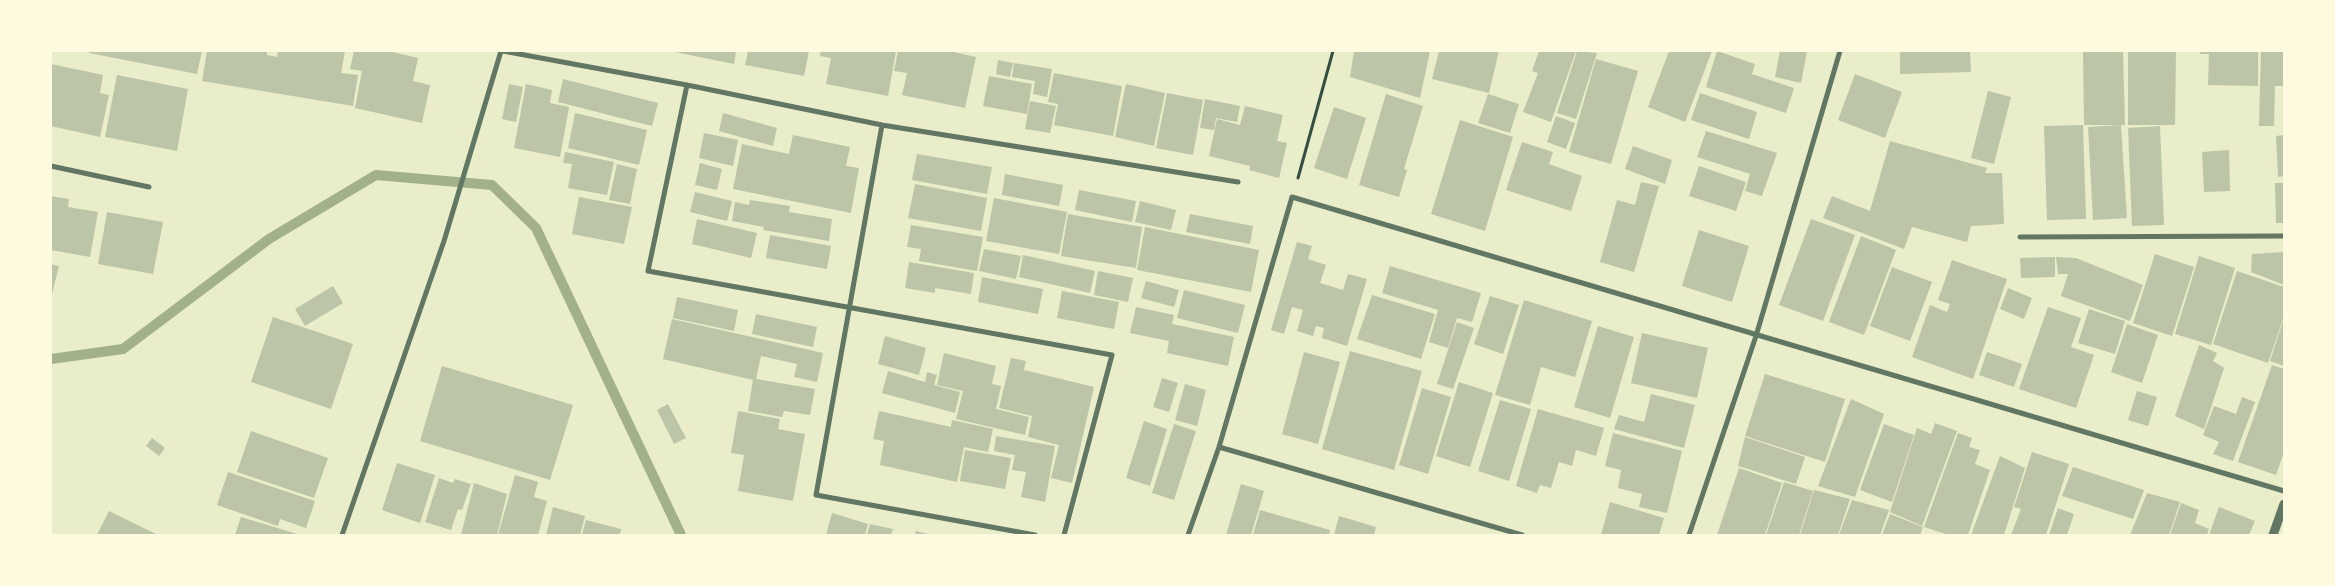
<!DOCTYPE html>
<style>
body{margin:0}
#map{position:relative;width:2335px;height:586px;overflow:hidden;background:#e9edc9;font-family:Montserrat,sans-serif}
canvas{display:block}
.frame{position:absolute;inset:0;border:52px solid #fefae0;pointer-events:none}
</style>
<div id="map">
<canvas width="2335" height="586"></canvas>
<div class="frame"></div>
</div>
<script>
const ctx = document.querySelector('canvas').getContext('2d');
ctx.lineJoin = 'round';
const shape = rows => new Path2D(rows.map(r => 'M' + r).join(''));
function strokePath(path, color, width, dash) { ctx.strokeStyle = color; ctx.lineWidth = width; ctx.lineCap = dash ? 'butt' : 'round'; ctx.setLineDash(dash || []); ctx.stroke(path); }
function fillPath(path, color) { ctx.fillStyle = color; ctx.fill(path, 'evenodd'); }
const stream = shape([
 [51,359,123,349,269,239,376,175,492,185,536,228,681,535]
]);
const building = shape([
 [89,51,202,51,197,74,89,53],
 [207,51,267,51,267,55,277,57,278,51,345,51,341,73,358,75,353,106,202,81],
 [354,51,388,51,418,58,413,81,430,85,422,123,355,108,362,71,350,69],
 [670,51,736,51,734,64],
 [748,51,809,51,804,76,745,65],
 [821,51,896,51,888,96,826,84,831,58,820,56],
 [898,51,949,51,976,57,965,108,902,95,907,73,894,71],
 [1354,51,1430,51,1420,98,1350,77],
 [1439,51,1499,51,1489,93,1432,79],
 [1539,51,1576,51,1551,122,1523,112,1538,73,1532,71],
 [1577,51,1597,53,1576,119,1557,113],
 [1669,51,1712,51,1685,122,1648,107],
 [1717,51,1755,64,1752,74,1794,88,1786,113,1706,87],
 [1780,51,1807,51,1801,83,1775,77],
 [1900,51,1970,51,1971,72,1900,74],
 [2083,51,2123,51,2125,125,2084,125],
 [2128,51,2176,51,2175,125,2128,125],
 [2200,51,2258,51,2258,86,2208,85,2209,54,2200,54],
 [2261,51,2284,51,2284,86,2275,86,2274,126,2259,126],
 [1596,59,1638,71,1611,164,1569,152],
 [998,60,1013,63,1010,77,996,74],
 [1014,63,1052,69,1047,97,1033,94,1035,81,1012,77],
 [51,64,103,75,100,93,109,95,100,137,51,126],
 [1054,73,1122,86,1113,136,1054,125,1058,104,1048,102],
 [1855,74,1902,92,1885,138,1838,120],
 [117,75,188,89,177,151,105,137],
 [989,76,1032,84,1027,114,983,106],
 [563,79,658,103,652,126,558,102],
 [509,84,523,87,516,122,502,119],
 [526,84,552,90,550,103,569,107,560,157,514,148],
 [1126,84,1165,93,1154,146,1115,137],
 [1988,91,2011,97,1994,164,1971,158],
 [1167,93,1203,100,1193,155,1156,148],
 [1700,93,1757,112,1749,139,1691,120],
 [1386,94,1423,106,1404,169,1407,170,1399,197,1359,185],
 [1488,94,1519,104,1510,133,1478,123],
 [1205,99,1240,106,1237,122,1216,118,1214,130,1200,128],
 [1030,101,1056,106,1050,133,1025,129],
 [1245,106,1283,115,1277,141,1287,143,1279,178,1249,170,1250,166,1209,156,1217,119,1240,125],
 [1334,107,1366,118,1347,179,1314,168],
 [575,113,647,130,639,165,568,148],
 [723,113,777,128,773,146,719,131],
 [1556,116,1575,123,1566,149,1547,142],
 [1460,120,1513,137,1485,231,1431,214],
 [2083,125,2086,219,2047,220,2044,126],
 [2121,125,2127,218,2093,220,2088,127],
 [2160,126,2164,225,2132,226,2128,128],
 [1706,131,1777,153,1762,196,1745,191,1750,174,1697,157],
 [704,133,738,140,733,166,699,158],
 [793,135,850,147,846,166,859,168,851,213,733,189,742,144,789,154],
 [2284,135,2284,176,2278,177,2276,136],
 [1890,141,1987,168,1985,173,2002,173,2004,224,1971,226,1967,242,1912,227,1904,249,1823,218,1832,196,1870,211],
 [1522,142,1553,152,1549,164,1582,176,1571,211,1506,190],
 [1633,146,1672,160,1665,184,1625,169],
 [2229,150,2230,191,2204,192,2202,152],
 [565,152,614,162,607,195,568,188,572,164,563,163],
 [917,154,992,167,987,194,912,180],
 [700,163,722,169,717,190,695,185],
 [617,164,637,169,630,204,609,200],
 [1699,166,1746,182,1736,211,1689,196],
 [1005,174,1063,185,1059,206,1002,195],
 [1641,182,1659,186,1634,272,1600,262,1617,200,1635,205],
 [2275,183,2284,183,2284,223,2276,223],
 [915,184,987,198,981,231,908,218],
 [1079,190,1136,201,1132,222,1075,210],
 [695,192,732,201,727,221,690,212],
 [51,196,69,199,68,207,98,212,90,257,51,250],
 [579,197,632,207,624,244,572,234],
 [994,198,1067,212,1059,254,986,241],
 [750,200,790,206,789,212,832,219,829,241,763,230,764,227,732,221,735,202,749,205],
 [1140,201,1176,210,1171,230,1135,222],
 [107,212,163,222,153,274,98,264],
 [1068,214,1142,227,1136,268,1061,256],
 [1190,214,1253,226,1250,244,1186,232],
 [697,219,757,233,751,258,692,244],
 [1811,219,1855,235,1823,321,1779,305],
 [911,225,983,237,977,271,919,261,921,249,907,247],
 [1145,227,1259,250,1251,292,1137,270],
 [1699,230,1749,246,1732,302,1682,286],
 [770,235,831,246,827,269,766,258],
 [1861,236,1896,250,1864,335,1829,322],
 [1297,242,1312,246,1308,259,1326,265,1320,283,1343,290,1348,274,1367,279,1347,346,1322,338,1324,328,1316,326,1313,336,1297,331,1303,310,1292,307,1284,334,1271,330],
 [984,249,1021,256,1016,279,979,271],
 [2284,252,2284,285,2251,272,2252,254],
 [2155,254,2194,267,2172,336,2133,323],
 [1023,255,1095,271,1090,293,1019,277],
 [2199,256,2235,268,2211,345,2175,334],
 [2055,257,2055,277,2021,278,2020,258],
 [2056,257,2076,258,2143,285,2130,321,2061,296,2068,274,2058,274],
 [1952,260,2007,279,1973,379,1912,357,1930,305,1947,312,1950,304,1938,300],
 [909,262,974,273,971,294,935,288,935,293,905,288],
 [51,264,59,266,52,294,51,294],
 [1390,266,1481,293,1472,322,1457,318,1448,348,1429,342,1438,310,1382,293],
 [1892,267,1932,282,1910,341,1870,326],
 [1098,271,1133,278,1128,302,1094,295],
 [2237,271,2284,287,2284,316,2268,363,2213,344],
 [982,277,1043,289,1038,314,978,302],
 [1146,281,1179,290,1174,307,1141,298],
 [333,286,343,303,305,326,295,309],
 [2008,288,2032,298,2024,319,2000,309],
 [1184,290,1245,305,1238,333,1177,318],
 [1062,291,1119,302,1114,329,1057,318],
 [1372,295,1435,314,1421,359,1357,339],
 [1490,296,1519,305,1503,354,1474,344],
 [677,297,738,310,734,331,673,318],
 [1524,300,1592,321,1575,377,1541,367,1530,405,1495,395],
 [1136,307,1174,315,1172,324,1234,337,1228,366,1167,353,1169,341,1130,333],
 [2048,307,2081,318,2071,347,2094,355,2076,408,2019,389],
 [2089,309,2125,321,2115,354,2078,343],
 [756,314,817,327,813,347,752,334],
 [273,317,353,344,331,409,251,382],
 [672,319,823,353,817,382,794,377,797,364,761,356,756,379,815,389,810,415,784,411,782,417,748,411,753,380,663,359],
 [2283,321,2284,322,2284,366,2270,361],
 [1457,322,1474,328,1453,389,1437,384],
 [2127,324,2158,335,2142,383,2111,372],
 [1598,326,1634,337,1610,418,1574,407],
 [1642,333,1708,348,1697,398,1631,383],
 [885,336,926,348,919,375,878,364],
 [2199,345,2217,353,2213,361,2224,368,2204,429,2175,416],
 [1350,351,1422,371,1394,470,1322,449],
 [1304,352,1340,362,1318,444,1282,434],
 [1987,352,2022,364,2014,387,1979,375],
 [944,353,996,366,992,384,1001,386,996,409,1029,417,1025,435,956,419,963,391,937,385],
 [1011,358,1026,361,1024,370,1094,387,1072,483,1051,478,1059,445,1028,437,1032,416,999,408],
 [2272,365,2284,369,2284,452,2276,475,2238,462],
 [442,366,573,405,550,480,420,441],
 [888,371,925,382,927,372,937,375,934,385,960,392,955,413,882,393],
 [1765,374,1845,399,1825,462,1745,436],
 [1162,378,1178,383,1169,412,1153,407],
 [1459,382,1493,393,1470,467,1436,456],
 [1185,384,1206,390,1197,426,1175,420],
 [1422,388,1451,397,1428,474,1399,465],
 [2137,391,2157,397,2148,426,2128,420],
 [1651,394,1695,405,1684,448,1614,429,1619,415,1644,422],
 [2242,397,2255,402,2233,461,2213,454,2219,442,2203,435,2214,406,2236,414],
 [1851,399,1884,414,1855,497,1818,486],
 [1500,400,1531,409,1509,481,1478,471],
 [668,404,686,438,674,444,657,410],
 [1538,409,1604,428,1596,456,1576,450,1572,466,1559,462,1551,488,1540,485,1537,493,1516,486],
 [738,411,780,419,778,429,805,434,793,501,738,491,744,455,731,453],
 [879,411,951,427,952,420,993,429,988,452,964,447,957,482,880,465,884,441,873,439],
 [1144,421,1167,429,1150,486,1126,478],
 [1935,423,1957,431,1922,526,1890,512,1917,428,1931,434],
 [1174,424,1196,431,1174,500,1152,493],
 [1884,424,1914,435,1892,502,1860,490],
 [251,431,328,458,314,498,237,472],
 [1613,433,1682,451,1667,513,1639,507,1642,494,1618,488,1621,470,1605,466],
 [1958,433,1972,438,1969,447,1980,450,1975,464,1990,470,1968,535,1949,535,1924,527],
 [996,436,1055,446,1045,502,1021,497,1026,472,1012,470,1015,455,994,451],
 [1745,437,1805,457,1796,484,1738,466],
 [152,438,165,448,159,456,146,446],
 [965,450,1011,458,1005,489,960,481],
 [2032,452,2069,464,2046,535,2011,535,2021,509,2014,507],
 [2000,456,2025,468,2004,535,1971,535],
 [397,463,435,475,420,523,382,510],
 [2073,467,2144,490,2133,519,2062,496],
 [1739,468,1782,483,1765,535,1717,535],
 [228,472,315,501,306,528,280,519,278,526,217,505],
 [515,475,538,482,534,497,547,501,538,535,498,535],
 [439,478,453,483,455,479,471,484,462,510,458,509,451,530,425,522],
 [1784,482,1813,491,1799,535,1766,535],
 [474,483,507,494,497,535,461,535],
 [1241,484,1264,491,1251,535,1226,535],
 [1814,490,1850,499,1838,535,1800,535],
 [2147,493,2180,502,2169,535,2130,535],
 [1852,500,1889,510,1880,535,1839,535],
 [1610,502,1664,518,1659,535,1601,535],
 [2181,503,2199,510,2195,523,2209,529,2207,535,2170,535],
 [553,507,585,516,580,535,546,535],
 [2219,507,2255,521,2249,535,2209,535],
 [2058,508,2074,514,2067,535,2049,535],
 [1260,510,1330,530,1329,535,1253,535],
 [109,511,158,535,97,535],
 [832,513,868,524,865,535,826,535],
 [1890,514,1923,527,1920,535,1882,535],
 [1339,516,1376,527,1374,535,1334,535],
 [241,517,297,534,297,535,235,535],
 [586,520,621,529,620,535,582,535],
 [870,524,893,529,891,535,867,535],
 [916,531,928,534,928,535,915,535]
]);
const path = shape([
 [1298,178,1333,51]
]);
const minor = shape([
 [503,51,687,85,882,125,1238,182],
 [687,85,648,271,1112,355,1064,535],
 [882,125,816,495,1035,535],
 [51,166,149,187],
 [2020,237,2284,236],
 [1219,447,1522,535],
 [342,535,444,241,501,51],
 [1188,535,1219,447,1292,197,2284,491],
 [1689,535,1756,336,1840,51]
]);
const tertiary = shape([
 [2273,535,2284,504]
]);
strokePath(stream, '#a3b18a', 10);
fillPath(building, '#bcc5a7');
strokePath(path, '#344e41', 3);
strokePath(minor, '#617663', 5);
strokePath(tertiary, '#617663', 9);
</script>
